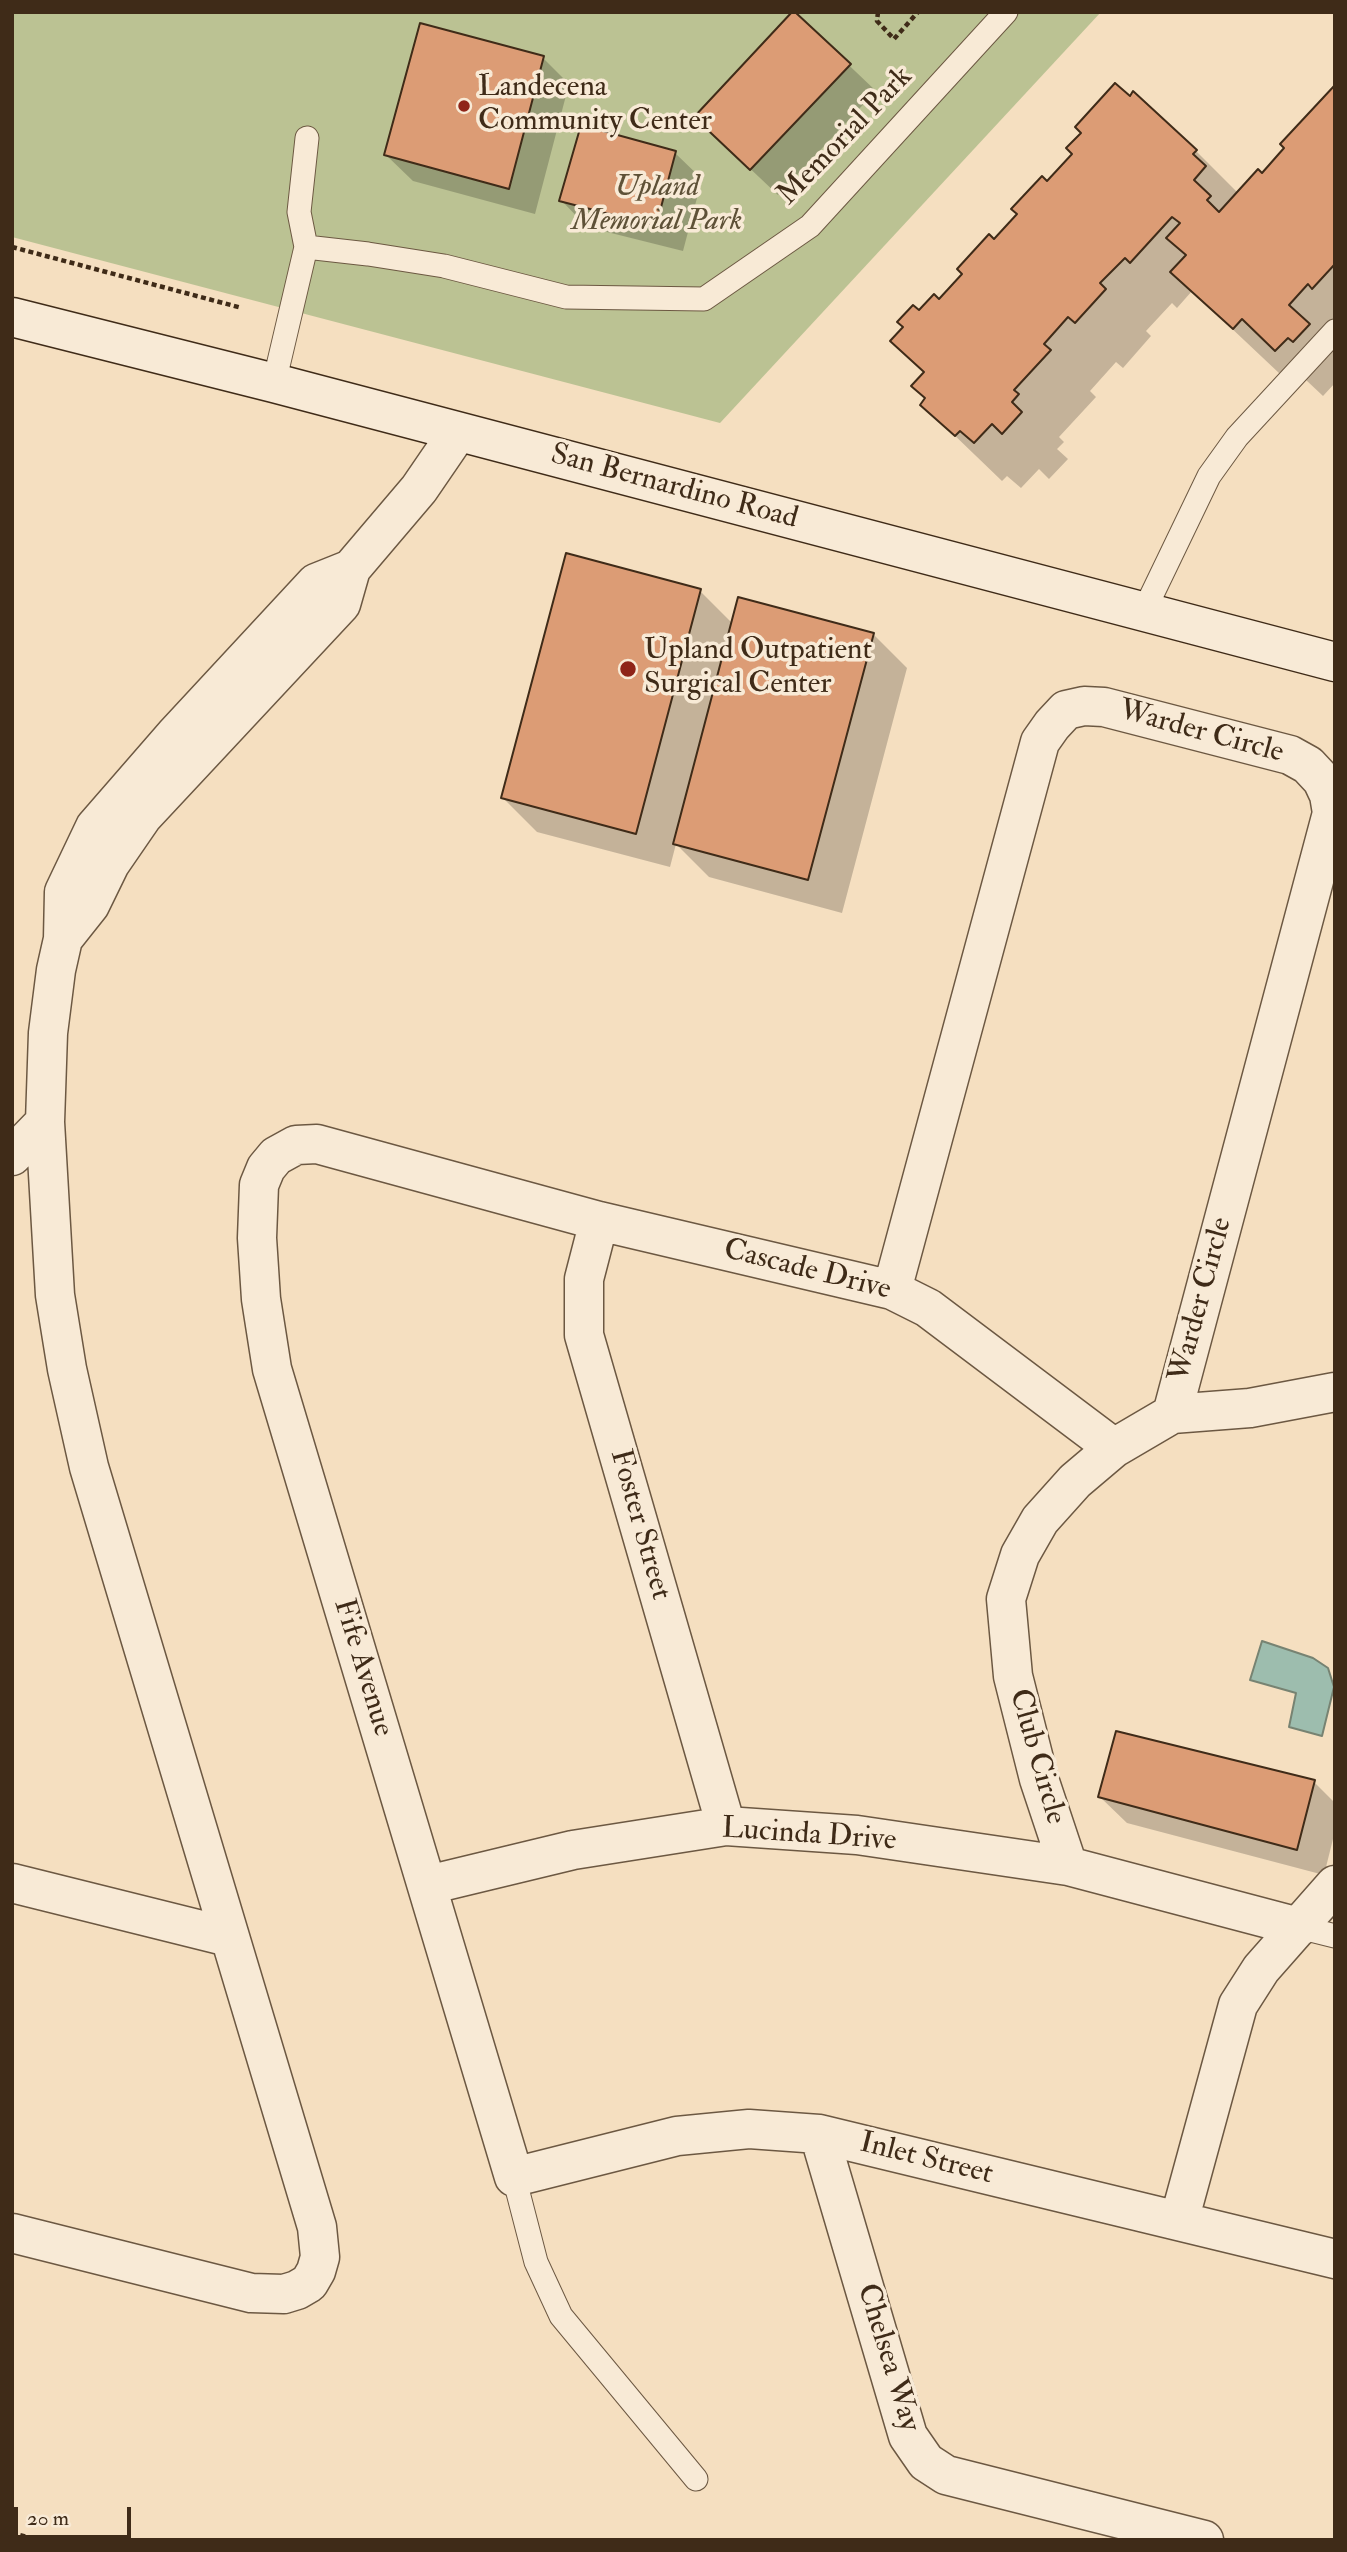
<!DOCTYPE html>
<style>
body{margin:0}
#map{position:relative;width:1347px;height:2552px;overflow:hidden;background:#f5dfc0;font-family:"IM FELL Double Pica",serif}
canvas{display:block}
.frame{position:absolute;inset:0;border:14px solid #3f2b18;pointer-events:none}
.scale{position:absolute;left:14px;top:2507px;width:117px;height:32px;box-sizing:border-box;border:4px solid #3f2b18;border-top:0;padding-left:9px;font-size:21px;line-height:24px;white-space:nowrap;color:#3f2b18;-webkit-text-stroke:5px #f8ead6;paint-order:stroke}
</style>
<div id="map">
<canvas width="1347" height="2552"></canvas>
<div class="frame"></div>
<div class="scale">20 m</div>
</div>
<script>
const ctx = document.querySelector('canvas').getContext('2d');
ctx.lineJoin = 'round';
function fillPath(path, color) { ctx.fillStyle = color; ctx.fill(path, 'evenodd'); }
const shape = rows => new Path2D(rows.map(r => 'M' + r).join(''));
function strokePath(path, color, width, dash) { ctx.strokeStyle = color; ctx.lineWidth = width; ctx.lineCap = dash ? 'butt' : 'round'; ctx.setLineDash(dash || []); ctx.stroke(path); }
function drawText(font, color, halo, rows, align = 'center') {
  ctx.font = font + ' "IM FELL Double Pica",serif'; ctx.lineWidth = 7; ctx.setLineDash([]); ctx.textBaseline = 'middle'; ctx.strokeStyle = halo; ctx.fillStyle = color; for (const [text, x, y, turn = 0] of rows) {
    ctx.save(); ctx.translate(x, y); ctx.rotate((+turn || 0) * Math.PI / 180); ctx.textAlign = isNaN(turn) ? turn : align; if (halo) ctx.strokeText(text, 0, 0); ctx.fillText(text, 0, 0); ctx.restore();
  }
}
const green = shape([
 [12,12,1101,12,720,423,12,237]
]);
const water = shape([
 [1262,1641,1313,1658,1328,1668,1334,1687,1322,1736,1289,1727,1296,1693,1250,1680,1262,1641]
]);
const shadow = shape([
 [794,13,876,91,778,195,723,143],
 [543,58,569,84,535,214,413,181,386,155],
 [1335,87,1335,383,1323,396,1289,364,1280,374,1192,291,1177,308,1172,303,1146,331,1151,336,1123,368,1116,362,1090,391,1096,397,1059,437,1064,442,1057,449,1068,459,1049,479,1039,469,1021,488,1007,476,1002,481,922,404,926,399,925,374,893,341,919,313,939,301,1047,183,1196,151,1238,193,1262,175],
 [675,153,702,179,683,251,587,227,561,200],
 [700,591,733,624,873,634,907,668,842,913,709,877,676,844,670,867,537,832,503,798],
 [1314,1782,1335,1803,1335,1831,1324,1875,1127,1823,1100,1797]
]);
const building = shape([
 [792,12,795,12,851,64,750,170,694,117,792,12],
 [420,23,544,56,509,189,384,155,420,23],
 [1115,83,1130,96,1133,91,1197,150,1193,154,1206,166,1194,180,1211,196,1207,200,1219,212,1258,169,1262,173,1284,148,1280,144,1335,85,1335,264,1312,289,1308,284,1289,305,1310,324,1293,342,1288,338,1275,351,1242,319,1233,329,1170,272,1186,255,1166,238,1180,223,1172,217,1130,263,1125,258,1100,283,1106,289,1075,323,1068,317,1044,344,1051,350,1014,390,1019,394,1012,402,1022,412,1002,434,992,424,974,443,960,431,955,436,920,405,925,398,911,386,924,372,890,341,903,327,897,322,913,305,919,310,934,294,939,299,962,274,957,269,989,234,994,239,1017,214,1011,209,1042,176,1047,181,1072,154,1066,148,1081,133,1075,127,1115,83],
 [581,125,676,151,656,226,559,201,581,125],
 [566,553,701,589,636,834,501,798,566,553],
 [738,597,874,633,808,880,673,844,738,597],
 [1116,1731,1315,1780,1297,1850,1098,1797,1116,1731]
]);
const path = shape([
 [878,12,877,21,894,39,918,12],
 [12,247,242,308],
 [12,2533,38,2540]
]);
const lane = shape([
 [306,247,368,254,444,266,566,297,704,299,810,226,1006,12],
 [274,383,306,247,299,212,307,138],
 [1144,611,1209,476,1237,437,1335,331],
 [1299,1927,1335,1936],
 [514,2177,536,2262,561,2316,696,2479]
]);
const street = shape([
 [63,939,90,905,110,864,143,816,341,604,351,569,419,489,458,432],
 [12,1156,45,1122,48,1033,56,970,63,939,64,892,95,827,175,735,316,583,351,569],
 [599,1221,584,1279,584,1335,726,1826],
 [892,1290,1040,742,1052,725,1066,710,1084,706,1104,707,1290,755,1308,765,1322,780,1329,795,1332,813,1172,1414],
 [1114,1448,928,1308,892,1290,599,1221,317,1144,296,1145,276,1156,266,1168,259,1185,257,1238,261,1299,272,1369,514,2177,677,2136,749,2129,819,2134,1335,2259],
 [12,1883,229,1937],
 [428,1885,573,1850,726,1826,857,1835,1068,1866],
 [1299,1927,1068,1866,1039,1779,1013,1676,1006,1599,1020,1555,1040,1520,1075,1481,1114,1448,1172,1414,1250,1408,1335,1392],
 [819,2134,908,2436,926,2462,946,2475,1204,2540],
 [1179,2221,1238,2005,1261,1969,1335,1885],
 [12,2233,251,2293,284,2294,297,2290,309,2283,316,2271,320,2257,317,2227,89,1467,67,1369,55,1295,45,1122]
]);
const secondary = shape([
 [12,317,274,383,1335,662]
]);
const markers = [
 [464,106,7,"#8f2418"],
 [628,669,9,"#8f2418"]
];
const poiNames = [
 ["Landecena",478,89],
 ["Community Center",478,123],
 ["Upland Outpatient",644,652],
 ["Surgical Center",644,686]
];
const streetNames = [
 ["Memorial Park",846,137,-46],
 ["San Bernardino Road",674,488,15],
 ["Warder Circle",1201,733,15],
 ["Cascade Drive",807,1271,14],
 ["Warder Circle",1202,1300,-75],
 ["Foster Street",639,1525,74],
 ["Fife Avenue",362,1668,73],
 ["Club Circle",1036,1757,74],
 ["Lucinda Drive",809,1836,4],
 ["Inlet Street",926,2160,14],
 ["Chelsea Way",887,2358,73]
];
const parkNames = [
 ["Upland",657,189],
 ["Memorial Park",657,223]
];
fillPath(green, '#bbc293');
fillPath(water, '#9dbdae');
strokePath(water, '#778372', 2);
fillPath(shadow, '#0003');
fillPath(building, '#dc9c75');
strokePath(building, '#3f2b18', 2);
strokePath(lane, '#6c5842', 25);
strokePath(street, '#6c5842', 41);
strokePath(secondary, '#3f2b18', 41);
strokePath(path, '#3f2b18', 4.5, [5, 3.5]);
strokePath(lane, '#f8ead6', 23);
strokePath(street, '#f8ead6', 38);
strokePath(secondary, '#f8ead6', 38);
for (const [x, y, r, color] of markers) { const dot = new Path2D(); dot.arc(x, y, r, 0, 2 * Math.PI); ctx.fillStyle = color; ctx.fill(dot); strokePath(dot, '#f8ead6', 2.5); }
drawText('30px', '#3f2b18', '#f8ead6', poiNames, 'left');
drawText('30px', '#3f2b18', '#f8ead6', streetNames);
drawText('italic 30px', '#5e5137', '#f8ead6', parkNames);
</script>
